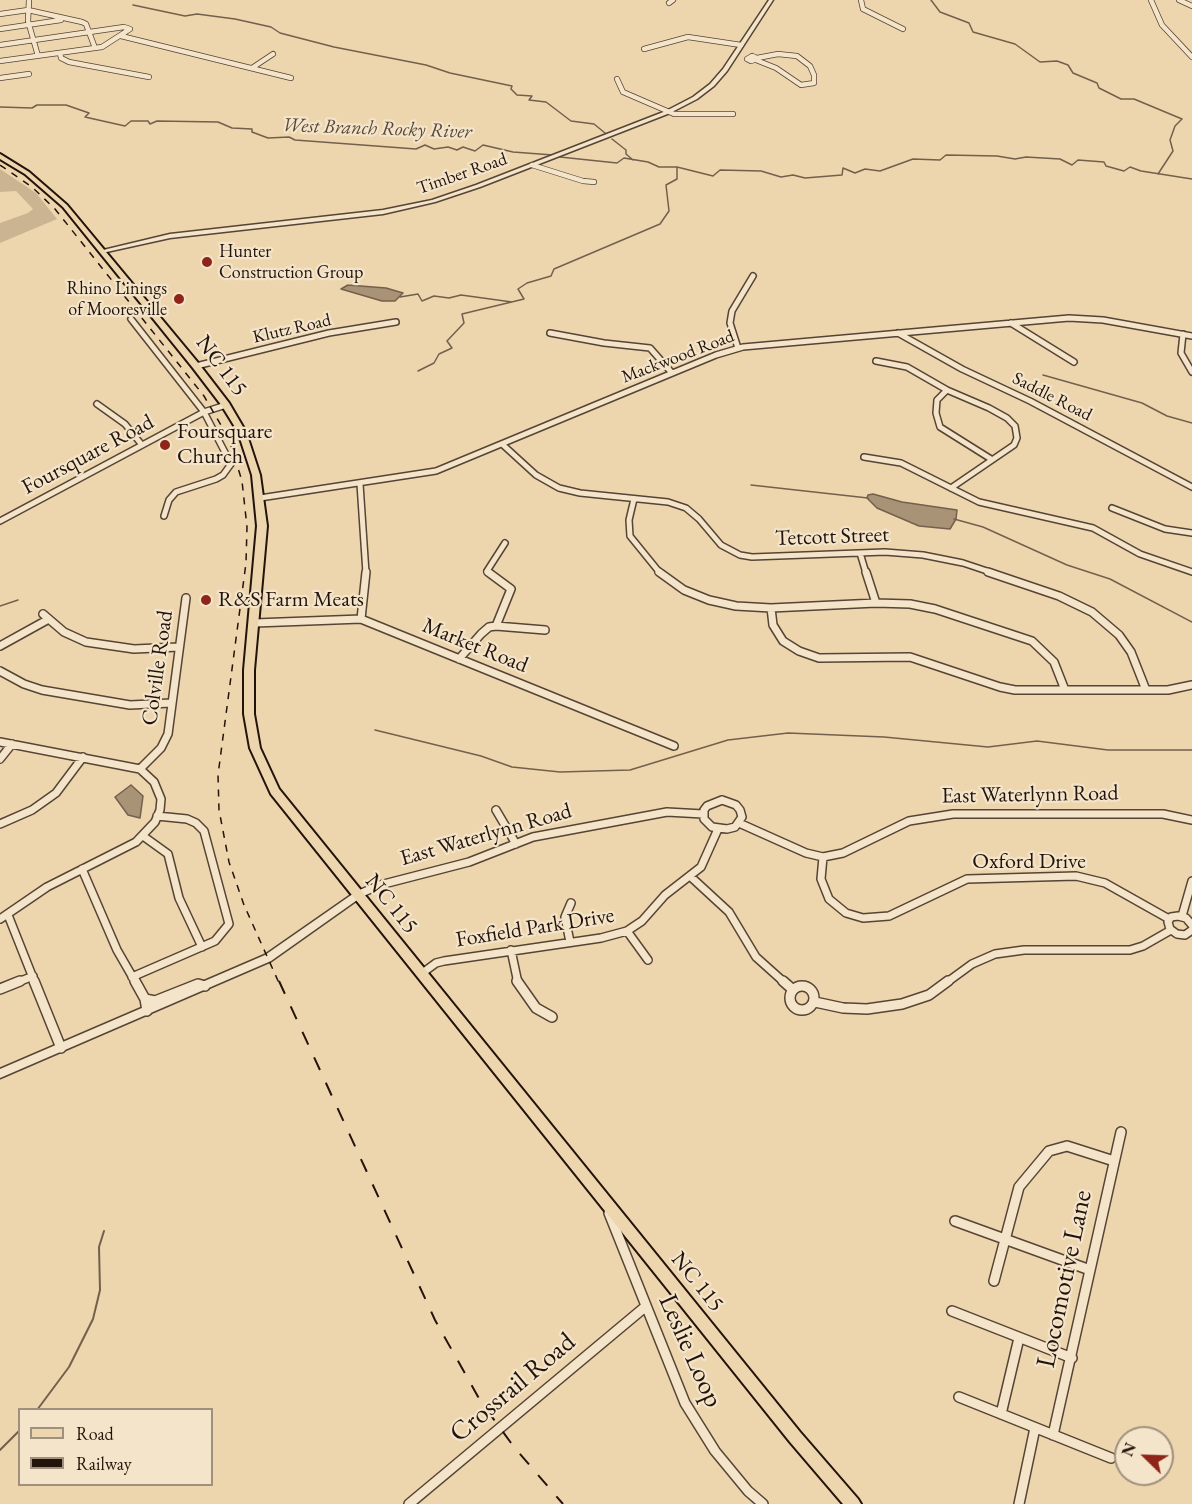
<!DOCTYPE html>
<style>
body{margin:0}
#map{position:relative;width:1192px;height:1504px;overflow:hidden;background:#edd5ae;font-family:"EB Garamond",serif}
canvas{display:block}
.legend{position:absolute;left:18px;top:1408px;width:195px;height:78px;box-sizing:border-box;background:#f3e4ca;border:2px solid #a0917e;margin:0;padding:8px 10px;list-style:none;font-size:18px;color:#23140b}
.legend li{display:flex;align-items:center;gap:12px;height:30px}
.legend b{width:30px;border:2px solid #a0917e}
.north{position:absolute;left:1114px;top:1426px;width:60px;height:60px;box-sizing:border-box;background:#f3e4ca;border:2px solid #a0917e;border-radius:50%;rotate:293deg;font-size:16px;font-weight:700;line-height:24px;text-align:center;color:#23140b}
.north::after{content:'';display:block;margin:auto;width:21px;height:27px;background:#8f2418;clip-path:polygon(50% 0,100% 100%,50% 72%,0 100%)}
</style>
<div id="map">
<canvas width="1192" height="1504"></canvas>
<ul class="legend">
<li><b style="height:8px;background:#edd5ae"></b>Road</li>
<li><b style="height:8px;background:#23140b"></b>Railway</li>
</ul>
<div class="north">N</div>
</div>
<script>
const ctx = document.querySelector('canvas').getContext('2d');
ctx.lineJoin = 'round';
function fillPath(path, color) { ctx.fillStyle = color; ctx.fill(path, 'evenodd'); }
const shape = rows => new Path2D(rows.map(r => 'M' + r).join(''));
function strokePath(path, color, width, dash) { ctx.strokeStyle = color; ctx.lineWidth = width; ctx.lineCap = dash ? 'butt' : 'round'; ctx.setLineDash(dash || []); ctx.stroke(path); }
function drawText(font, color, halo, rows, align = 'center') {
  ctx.font = font + ' "EB Garamond",serif'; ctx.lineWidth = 4.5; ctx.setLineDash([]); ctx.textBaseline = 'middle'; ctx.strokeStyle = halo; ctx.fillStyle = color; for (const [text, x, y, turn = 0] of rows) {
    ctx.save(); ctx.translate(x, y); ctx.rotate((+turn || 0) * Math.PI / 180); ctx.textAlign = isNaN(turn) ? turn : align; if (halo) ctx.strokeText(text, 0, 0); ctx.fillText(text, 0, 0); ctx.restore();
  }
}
const green = shape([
 [0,169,36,193,57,219,0,243,0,223,28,213,33,209,16,191,0,192]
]);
const water = shape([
 [348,285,386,288,403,293,395,301,382,301,341,289,348,285],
 [873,494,902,502,957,510,956,519,950,529,919,526,877,508,867,498,868,495,873,494],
 [131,785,143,796,140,818,128,815,115,797,131,785]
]);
const streamFar1 = shape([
 [931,0,940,12,969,23,973,32,1015,44,1040,62,1057,61,1068,65,1073,73,1097,83,1099,88,1121,99,1134,99,1182,119,1175,126,1170,140,1173,151,1158,174],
 [133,5,185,16,197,14,235,19,271,27,280,33,334,47,426,65,450,73,512,86,511,89,517,95,532,96,529,100,546,102,571,121,594,124,605,133],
 [0,107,32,108,37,105,66,105,89,113,85,117,125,126,131,121,148,121,150,124,157,121,218,122,232,128,252,129,252,132,268,138,289,137,295,140,416,149,425,145,434,149,448,147,457,150,463,147,475,151,483,145,513,152,553,155],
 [612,139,626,150,626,154,633,160],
 [560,157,617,163,624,158,648,162,659,167,677,167,713,176,720,170,761,171,781,177,793,175,805,178,842,175,843,168,855,173,865,169,880,171,913,159,940,160,946,155,997,156,1015,159,1026,157,1060,159,1072,165,1078,160,1104,162,1106,166,1124,171,1130,167,1141,171,1192,179],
 [400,297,418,294,422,301,434,296,449,298,461,295,512,302],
 [418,371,434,363,439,354,452,348,447,341,464,323,462,314,524,299,518,289,527,283,551,276,554,269,660,224,669,211,666,185,677,179,677,168],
 [1043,375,1142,403,1167,416,1192,423],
 [751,485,868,498],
 [954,519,983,527,1067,565,1110,579,1192,622],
 [0,606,18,600],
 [375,730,481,756,512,767,560,772,630,770,728,740,788,733,884,737,988,747,1037,741,1108,750,1192,750]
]);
const stream = shape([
 [37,1410,69,1367,93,1319,100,1290,99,1247,104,1231],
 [0,1450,20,1430]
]);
const minorFar3 = shape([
 [29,0,28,21,38,56],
 [861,0,863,9,903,29],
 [1151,0,1162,25,1192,57],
 [1179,0,1192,6],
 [669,3,673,0],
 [0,14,28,10,82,22,86,24,95,48],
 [0,29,61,20],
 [121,36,291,78],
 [0,45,124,27,130,29,102,47,0,61],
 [644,49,688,37,741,45],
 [60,53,61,58,69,62,149,77],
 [752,56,755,57,757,59,751,61,747,59,752,56],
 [756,60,776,68,801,85,814,83,814,75,810,66,797,56,778,54,757,58],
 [252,68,273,54],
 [0,78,29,74],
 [617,79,623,92,674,114,733,114],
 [532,165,583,181,594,182]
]);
const minorFar2 = shape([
 [131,319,204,412,231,464,223,475,216,479,176,492,169,500,164,516],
 [1011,323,1074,362],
 [550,333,604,343,650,348,672,373],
 [898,333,962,369,1030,401,1192,487],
 [1183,334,1181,353,1192,372],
 [738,348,730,323,732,311,753,276],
 [876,361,907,367,947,390,989,408,1007,418,1015,426,1017,438,1014,445,951,488],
 [196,366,329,333,396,322],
 [947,390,937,400,936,413,940,427,991,459],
 [97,404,125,424,142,445],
 [502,444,536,475,559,488,580,493,668,502,686,508,699,519,721,545,740,555,752,557,885,552,923,555,963,563,993,573],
 [864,457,901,463,979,502,1093,528,1140,554,1192,572],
 [360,484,366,573],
 [260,498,436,471,716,355,743,347,1069,318,1103,320,1192,336],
 [634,499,629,520,630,536,660,573],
 [1112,508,1165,529,1192,533],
 [0,521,204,412,226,405],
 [860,553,866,573],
 [490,573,487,571,505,543]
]);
const minorFar1 = shape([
 [659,572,684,590,709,600,736,606,771,608],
 [866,572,876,603],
 [988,572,1059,596,1092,612,1119,635,1131,652,1146,690],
 [876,603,910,604,935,609,1032,641,1054,662,1065,690,1015,690,1000,687,910,657,819,658,799,651,783,641,773,625,771,608,876,603],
 [43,614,64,632,86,642,134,649,179,647],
 [361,619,366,572],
 [255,623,361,619,674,746],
 [496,626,545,630],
 [0,646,47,620],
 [459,659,481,634,489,627,496,626,511,589,488,572],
 [0,671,24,684,42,690,130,705,171,703],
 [1065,690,1168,690,1192,685],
 [0,742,140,769,154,782,161,799,160,810,155,822,136,842,47,887,0,919],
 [0,759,12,744],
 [140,769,161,748,168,734,186,598],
 [722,800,736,805,740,810,742,817,735,827,727,829,712,827,704,819,704,810,707,806,722,800],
 [496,810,516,844],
 [739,823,806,853,823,857,843,853,909,821,953,814,1163,814,1192,820],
 [0,824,32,810,56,793,83,757],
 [143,836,168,854,179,898,202,947],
 [823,857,821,879,829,899,846,913,863,918,889,916,967,879,1076,876,1105,883,1169,919],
 [82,869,117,950,136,983],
 [691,877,729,912,756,957,785,983],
 [357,895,380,885,469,862,533,837,667,812,703,814],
 [8,915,35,983],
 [1182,916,1192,881],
 [1192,925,1186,918,1178,916,1171,917,1168,922,1170,929,1177,934,1185,935,1192,930],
 [627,931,648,960],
 [570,942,565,917,571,903],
 [511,950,518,983],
 [421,974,436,963,444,961,601,938,627,931,642,921,665,895,701,867,718,829],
 [132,977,215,941,229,924,204,831,196,823,187,819,157,816],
 [16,983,33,976],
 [946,983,972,964,995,954,1024,950,1130,950,1143,946,1171,930]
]);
const minor = shape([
 [34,981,61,1048],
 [135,981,145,999,147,1011],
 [517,981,536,1008,552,1017],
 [783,981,792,989],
 '790 998a12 12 0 1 1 24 0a12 12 0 1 1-24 0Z',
 [0,989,20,981],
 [145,999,155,1001,198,984,205,986],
 [815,1002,843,1008,867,1009,902,1004,929,995,948,981],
 [609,1213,685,1403,715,1451,748,1491,763,1504],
 [955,1221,1090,1270],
 [994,1281,1019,1187,1049,1151,1067,1146,1114,1161],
 [952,1311,1072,1358],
 [959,1397,1111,1458],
 [1001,1414,1019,1338],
 [1053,1435,1121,1132],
 [409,1504,645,1307],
 [1019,1504,1035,1428]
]);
const tertiary = shape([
 [769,0,773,0,727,71,714,86,697,99,670,113,480,187,435,202,383,214,170,238,102,253,99,251,170,234,383,210,432,200,476,185,666,111,693,97,710,84,723,69,769,0],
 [357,891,360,892,361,895,360,898,271,961,0,1078,0,1069,265,955,357,891]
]);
const primary = shape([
 [0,154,29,172,67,205,199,364,229,403,246,432,260,475,267,526,254,670,254,714,260,748,279,789,800,1432,858,1499,861,1504,843,1504,790,1442,271,794,250,748,244,714,244,670,257,526,252,475,238,432,222,406,193,368,63,207,25,174,0,159,0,154]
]);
const railFar1 = shape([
 [0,165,32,187,55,209,204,396,229,439,242,481,247,527,246,563,218,775,219,810,229,862,244,905,279,983]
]);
const rail = shape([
 [279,981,435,1320,481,1402,514,1447,563,1504]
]);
const markers = [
 [207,262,6,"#8f2418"],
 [179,299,6,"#8f2418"],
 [165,445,6,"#8f2418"],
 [206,600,6,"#8f2418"]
];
const farStreetnames = [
 ["Timber Road",462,174,-19],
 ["Klutz Road",292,329,-13],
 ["Mackwood Road",678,357,-21],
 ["Saddle Road",1052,397,27]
];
const farPoinames = [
 ["Hunter",219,252],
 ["Construction Group",219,273],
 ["Rhino Linings",167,289,"right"],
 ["of Mooresville",167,310,"right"]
];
const farWaternames = [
 ["West Branch Rocky River",377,129,2]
];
const streetNames = [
 ["NC 115",221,366,53],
 ["Foursquare Road",88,455,-28],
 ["Tetcott Street",832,537,-2],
 ["Market Road",475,646,22],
 ["Colville Road",158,668,-82],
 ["East Waterlynn Road",1030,795,-1],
 ["East Waterlynn Road",486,835,-16],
 ["Oxford Drive",1029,862],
 ["NC 115",391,904,51],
 ["Foxfield Park Drive",535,928,-9],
 ["NC 115",697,1282,51]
];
const poiNames = [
 ["Foursquare",177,432],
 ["Church",177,457],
 ["R&S Farm Meats",218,600]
];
const nearStreetnames = [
 ["Locomotive Lane",1065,1279,-78],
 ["Leslie Loop",690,1351,66],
 ["Crossrail Road",513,1388,-40]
];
fillPath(green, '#cbb492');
fillPath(water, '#a89377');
strokePath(water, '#73604c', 1.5);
strokePath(streamFar1, '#73604c', 1.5);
strokePath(stream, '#73604c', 2);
strokePath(minorFar3, '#564434', 6);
strokePath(minorFar2, '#564434', 8);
strokePath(minorFar1, '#564434', 10);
strokePath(minor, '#564434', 12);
strokePath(tertiary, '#564434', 3);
strokePath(primary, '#23140b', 4);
strokePath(minorFar3, '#f3e4ca', 4.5);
strokePath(minorFar2, '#f3e4ca', 5);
strokePath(minorFar1, '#f3e4ca', 7);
strokePath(minor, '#f3e4ca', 9);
fillPath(tertiary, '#f3e4ca');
fillPath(primary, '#edd5ae');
strokePath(railFar1, '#23140b', 1.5, [7, 7]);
strokePath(rail, '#23140b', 2, [14, 14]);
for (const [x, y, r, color] of markers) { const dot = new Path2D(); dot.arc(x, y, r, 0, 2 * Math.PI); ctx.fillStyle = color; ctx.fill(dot); strokePath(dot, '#f3e4ca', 2); }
drawText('18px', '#23140b', '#f3e4ca', farStreetnames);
drawText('18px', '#23140b', '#f3e4ca', farPoinames, 'left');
drawText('italic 20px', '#584736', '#f3e4ca', farWaternames);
drawText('22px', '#23140b', '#f3e4ca', streetNames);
drawText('22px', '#23140b', '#f3e4ca', poiNames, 'left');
drawText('27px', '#23140b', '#f3e4ca', nearStreetnames);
</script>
